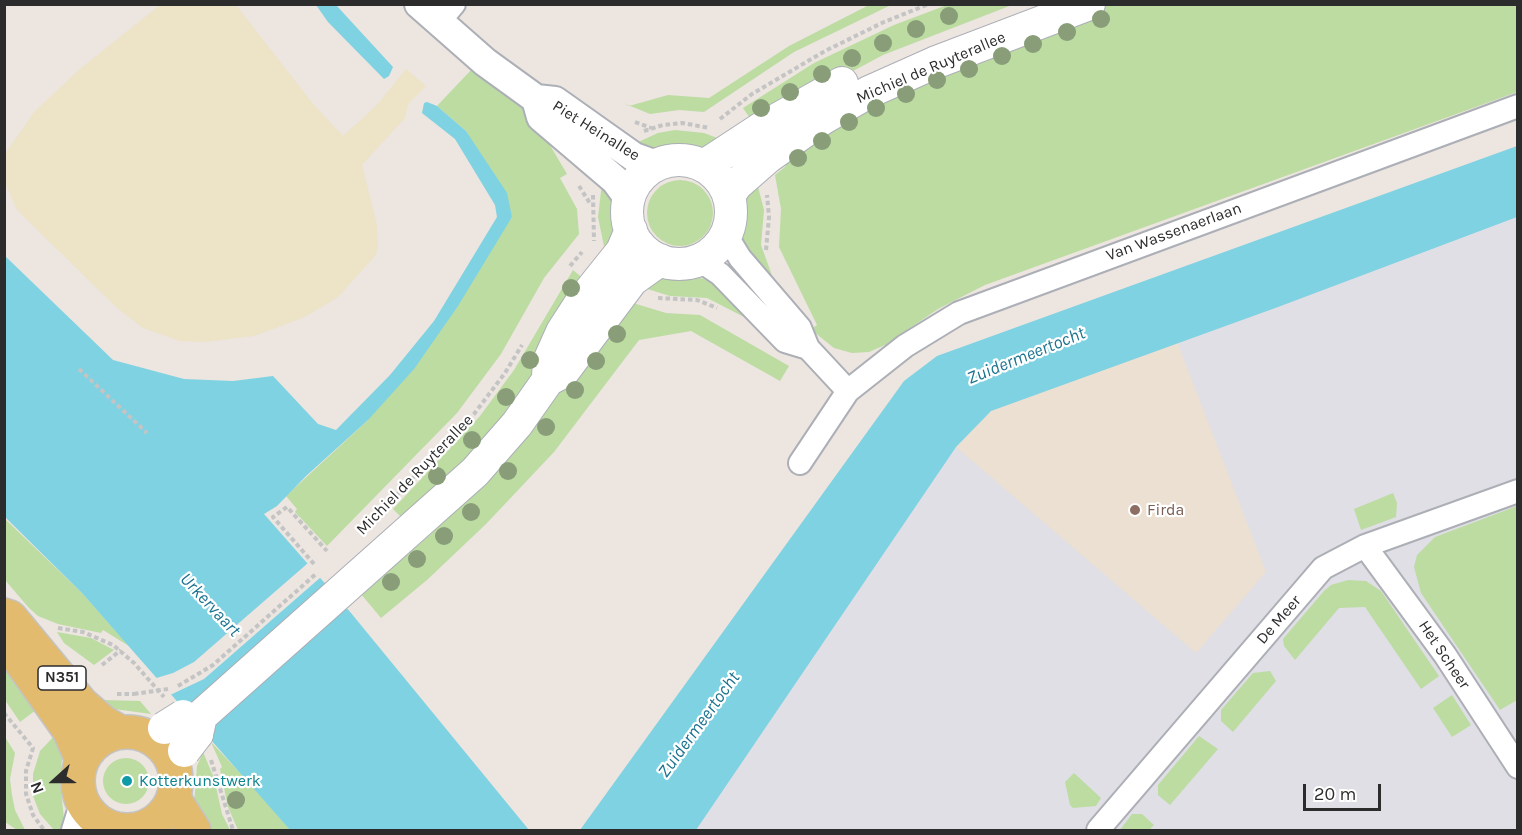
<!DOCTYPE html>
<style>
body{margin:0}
#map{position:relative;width:1522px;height:835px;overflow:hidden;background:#ece5e0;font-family:Karla,sans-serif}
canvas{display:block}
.frame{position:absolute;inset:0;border:6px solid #2c2c2c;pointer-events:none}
.north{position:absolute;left:24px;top:751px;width:60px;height:60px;-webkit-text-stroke:4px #fff;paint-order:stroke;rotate:249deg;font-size:16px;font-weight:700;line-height:24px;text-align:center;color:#2c2c2c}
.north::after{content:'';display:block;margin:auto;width:21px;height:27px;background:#2c2c2c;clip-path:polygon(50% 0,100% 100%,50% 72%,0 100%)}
.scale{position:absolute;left:1303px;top:784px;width:78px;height:27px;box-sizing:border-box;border:3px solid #2c2c2c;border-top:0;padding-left:8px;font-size:18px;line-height:21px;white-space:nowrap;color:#2c2c2c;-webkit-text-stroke:4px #fff;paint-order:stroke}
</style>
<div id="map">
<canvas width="1522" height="835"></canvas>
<div class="frame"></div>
<div class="north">N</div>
<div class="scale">20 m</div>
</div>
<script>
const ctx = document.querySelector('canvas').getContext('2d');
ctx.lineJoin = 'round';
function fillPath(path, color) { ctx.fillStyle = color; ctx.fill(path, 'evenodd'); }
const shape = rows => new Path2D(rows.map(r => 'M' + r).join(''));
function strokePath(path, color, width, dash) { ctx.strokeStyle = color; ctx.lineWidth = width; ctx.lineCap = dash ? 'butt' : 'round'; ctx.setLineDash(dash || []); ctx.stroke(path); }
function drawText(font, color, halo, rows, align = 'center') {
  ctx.font = font + ' Karla,sans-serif'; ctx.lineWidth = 4.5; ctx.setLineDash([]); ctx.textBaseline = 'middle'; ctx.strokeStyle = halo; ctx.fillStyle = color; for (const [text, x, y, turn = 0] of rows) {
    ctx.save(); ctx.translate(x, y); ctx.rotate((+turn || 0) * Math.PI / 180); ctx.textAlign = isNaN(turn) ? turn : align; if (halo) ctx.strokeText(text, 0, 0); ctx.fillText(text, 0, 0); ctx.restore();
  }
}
const industrial = shape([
 [1517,181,1517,830,627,830,956,389]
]);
const education = shape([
 [1177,342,1266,572,1196,653,956,447,991,411]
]);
const green = shape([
 [871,4,891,5,794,52,704,112,679,110,650,114,623,103,629,106,668,95,709,98,789,46],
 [947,5,1012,5,883,55,754,124,743,108,814,63,894,25],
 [1108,5,1517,5,1517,92,985,285,938,309,885,345,869,352,852,353,834,348,814,332,811,329,817,325,779,247,781,209,775,175,786,166,781,160,931,72],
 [472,69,524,110,541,130,567,174,560,178,577,209,579,234,544,278,501,354,457,413,327,546,295,512,297,509,286,496,368,420,512,217,466,131,437,106],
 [675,130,704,133,725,141,700,152,655,151,634,144,658,133],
 '647 213a33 33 0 1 1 66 0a33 33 0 1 1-66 0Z',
 [602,183,616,202,618,222,605,251,598,217],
 [757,183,764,210,761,245,774,281,749,257,741,239,744,200],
 [573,270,586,281,531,379,481,445,404,520,393,509,480,416,514,370],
 [667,273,693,276,707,280,717,286,748,319,707,298,670,296,641,287],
 [633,303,666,313,700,315,789,366,780,381,691,331,639,340,554,452,486,524,427,580,381,618,361,594,431,534,508,457,572,371],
 [1393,493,1397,503,1396,517,1361,530,1354,509],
 [1517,506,1517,700,1500,710,1421,593,1414,567,1417,555,1435,537],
 [4,518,82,593,129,646,103,630,101,633,58,624,38,616,29,608,5,580],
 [1348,580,1366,581,1381,591,1439,676,1421,689,1365,607,1339,608,1295,660,1284,646,1283,639,1324,591,1331,585],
 [57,632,91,638,114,650,94,665,64,643],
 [4,667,40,707,20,722,5,700],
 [1270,671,1276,681,1233,732,1221,721,1221,710,1253,673],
 [1452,695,1471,725,1452,737,1433,708],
 [102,700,140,701,151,714,107,708],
 [57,733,63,748,60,780,64,819,60,830,54,830,40,814,33,796,33,774,40,751],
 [1199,736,1218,749,1170,805,1158,795,1158,785],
 [5,737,15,753,10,779,12,795,15,810,25,830,17,830,5,822],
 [211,742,256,790,290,830,238,830,228,807,220,769,222,767],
 [203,752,214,778,222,814,230,830,207,830,194,804,197,766],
 '103 781a23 23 0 1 1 46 0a23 23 0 1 1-46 0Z',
 [1074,773,1101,798,1096,806,1073,808,1070,805,1065,782],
 [1132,814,1142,814,1154,825,1149,830,1120,830]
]);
const sand = shape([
 [160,5,236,5,313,104,343,136,377,105,406,69,426,86,408,104,405,118,362,165,377,225,378,248,375,256,338,297,305,317,254,336,206,342,180,341,143,328,117,308,17,210,5,183,5,154,34,112,80,69]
]);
const water = shape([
 [316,5,336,5,393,67,389,76,384,79,328,22],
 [427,102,437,106,466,131,507,193,512,217,458,306,414,369,368,420,306,476,277,506,264,514,351,613,529,830,290,830,82,593,5,517,4,255,113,360,184,379,233,381,273,376,318,424,336,430,390,375,434,321,497,217,495,205,455,139,422,113,424,103],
 [1517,146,1517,217,1278,307,991,411,956,447,696,830,580,830,904,381,937,356]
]);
const pier = shape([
 [308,563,321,577,204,679,168,696,153,679,173,673,194,662]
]);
const path = shape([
 [720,119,752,94,825,51,884,22,929,4],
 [635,122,651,128],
 [644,131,663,125,682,123,710,128],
 [579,186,591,205],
 [593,195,594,241],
 [766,250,769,217,767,195],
 [570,266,582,252],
 [658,298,697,300,717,308],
 [79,369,147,433],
 [370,523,474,414,505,373,522,345],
 [314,564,273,517,287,507,327,551],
 [58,628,83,632,113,645,134,663,164,697],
 [102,665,121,650],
 [117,694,134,694],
 [4,713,33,748,26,771,26,794,33,815,44,830],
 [211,760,233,830]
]);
const minor = shape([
 [438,23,454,4],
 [699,260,720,274,785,341,808,348,800,328,740,258,726,235],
 [808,348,848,391],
 [800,463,848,391,905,346,959,313,1518,106],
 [1365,546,1445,655,1518,767],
 [73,830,82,801],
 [116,830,118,829],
 [1098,830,1323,568,1365,546,1518,491]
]);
const tertiary = shape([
 [419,4,485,62,536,99],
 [629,199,615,180,541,117,536,99,555,101,634,157,656,165]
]);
const secondary = shape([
 '627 212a52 52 0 1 1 104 0a52 52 0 1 1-104 0Z',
 [704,166,762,128,842,83],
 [729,196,736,185,768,157,822,119,869,92,934,63,1089,4],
 [548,376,549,361,562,332,582,301,622,251,631,230],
 [197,734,201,716,475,472,517,424,548,380,563,372,632,280,660,260]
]);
const primary = shape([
 [4,615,10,617,82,704,103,722,120,732],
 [4,638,69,730,82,760],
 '78 781a49 49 0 1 1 98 0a49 49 0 1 1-98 0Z',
 [173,797,194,830]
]);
const pathBridge = shape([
 [178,686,213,665,317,573],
 [134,694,168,689]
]);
const secondaryBridge = shape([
 [164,728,183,716],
 [184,751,197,734]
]);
const trees = [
 [949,16],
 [1101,19],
 [916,29],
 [1067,32],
 [883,43],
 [1033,44],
 [1002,56],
 [852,58],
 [969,69],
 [822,74],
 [937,80],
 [790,92],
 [906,94],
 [761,108],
 [876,108],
 [849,122],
 [822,141],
 [798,158],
 [571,288],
 [617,334],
 [530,360],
 [596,361],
 [575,390],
 [506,397],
 [546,427],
 [472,440],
 [508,471],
 [437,476],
 [471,512],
 [444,536],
 [417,559],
 [391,582],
 [236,800]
];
const markers = [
 [1135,510,6,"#8d6e63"],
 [127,781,6,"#0f9aa8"]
];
const shields = [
 [62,678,48]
];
const shieldNames = [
 ["N351",62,678]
];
const streetNames = [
 ["Michiel de Ruyterallee",931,68,-23],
 ["Piet Heinallee",596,131,32],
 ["Van Wassenaerlaan",1174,232,-20],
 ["Michiel de Ruyterallee",415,475,-46],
 ["De Meer",1279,620,-49],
 ["Het Scheer",1444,655,56]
];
const educationNames = [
 ["Firda",1147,510]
];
const cultureNames = [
 ["Kotterkunstwerk",139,781]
];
const waterNames = [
 ["Zuidermeertocht",1026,356,-22],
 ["Urkervaart",210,605,47],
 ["Zuidermeertocht",699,725,-54]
];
fillPath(industrial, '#e0dfe5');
fillPath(education, '#ebe0d1');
fillPath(green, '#bcdca2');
fillPath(sand, '#ede3c6');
fillPath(water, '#7ed2e2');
fillPath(pier, '#ece5e0');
strokePath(minor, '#acafb6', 26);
strokePath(tertiary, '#acafb6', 32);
strokePath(secondary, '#acafb6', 34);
strokePath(primary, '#c4c4c4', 36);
strokePath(path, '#c4c4c4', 4, [4.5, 3]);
strokePath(minor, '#fff', 22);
strokePath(tertiary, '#fff', 28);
strokePath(secondary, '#fff', 32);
strokePath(primary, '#e2bb6e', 33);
strokePath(secondaryBridge, '#acafb6', 34, []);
strokePath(pathBridge, '#c4c4c4', 4, [4.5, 3]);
strokePath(secondaryBridge, '#fff', 32);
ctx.fillStyle = '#889d78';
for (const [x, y] of trees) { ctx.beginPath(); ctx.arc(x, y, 9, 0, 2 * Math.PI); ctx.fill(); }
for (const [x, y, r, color] of markers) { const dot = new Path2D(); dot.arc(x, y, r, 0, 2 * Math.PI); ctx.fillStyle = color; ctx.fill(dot); strokePath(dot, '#fff', 2); }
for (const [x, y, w] of shields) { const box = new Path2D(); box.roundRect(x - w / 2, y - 12, w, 24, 4.5); ctx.fillStyle = '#fff'; ctx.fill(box); strokePath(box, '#2c2c2c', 1.5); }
drawText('bold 15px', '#2c2c2c', null, shieldNames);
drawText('16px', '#2c2c2c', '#fff', streetNames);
drawText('16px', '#785e54', '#fff', educationNames, 'left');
drawText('16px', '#0d838f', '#fff', cultureNames, 'left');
drawText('italic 18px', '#1c738f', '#fff', waterNames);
</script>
